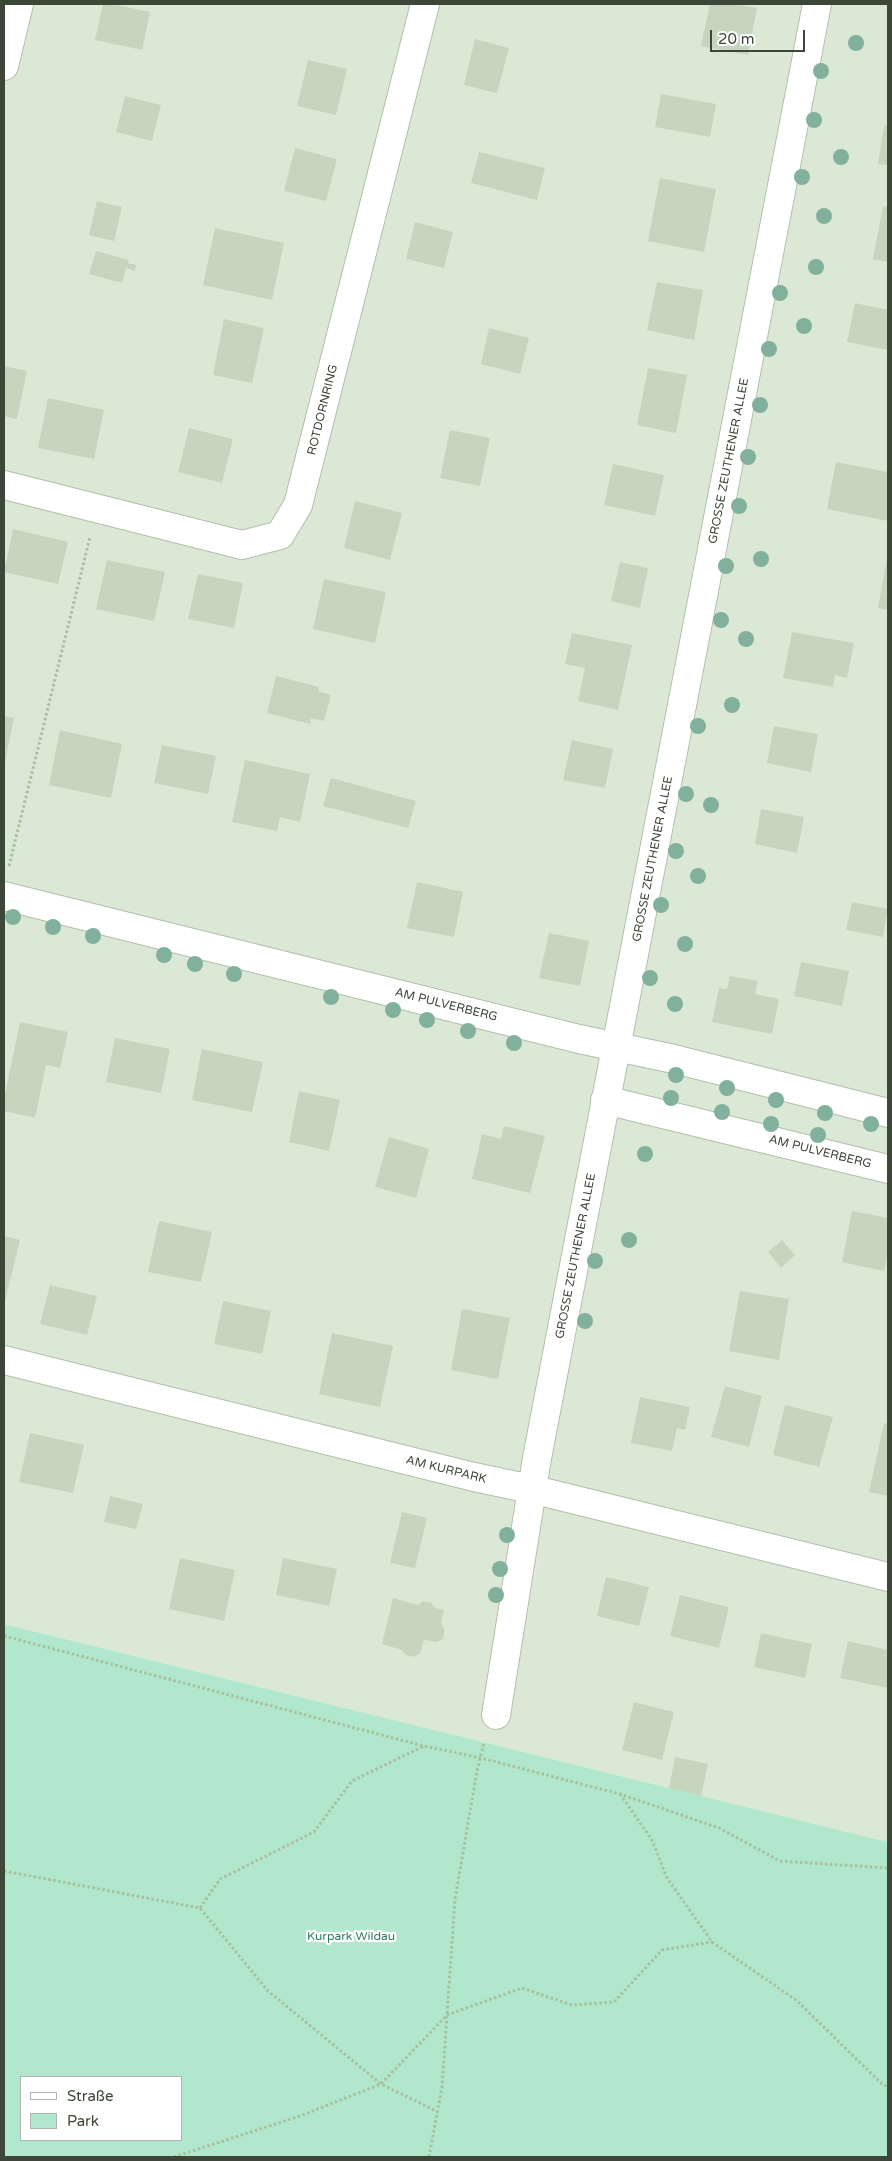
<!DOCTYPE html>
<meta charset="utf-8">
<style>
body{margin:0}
#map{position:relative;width:892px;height:2161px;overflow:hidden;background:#ebf4e8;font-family:"Varela Round",sans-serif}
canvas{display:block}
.frame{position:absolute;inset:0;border:5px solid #3c4737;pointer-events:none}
.legend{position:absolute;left:20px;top:2076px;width:162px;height:65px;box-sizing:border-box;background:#fff;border:1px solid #b1b5af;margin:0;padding:6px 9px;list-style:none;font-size:15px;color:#3c4737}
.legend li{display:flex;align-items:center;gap:10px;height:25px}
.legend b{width:25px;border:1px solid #b1b5af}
.scale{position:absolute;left:710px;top:30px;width:95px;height:22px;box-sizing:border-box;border:2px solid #3c4737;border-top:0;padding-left:6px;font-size:15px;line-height:18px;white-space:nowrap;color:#3c4737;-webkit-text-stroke:4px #fff;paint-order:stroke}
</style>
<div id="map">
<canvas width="892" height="2161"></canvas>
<div class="frame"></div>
<ul class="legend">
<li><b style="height:6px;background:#fff"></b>Straße</li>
<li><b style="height:14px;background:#b1e8cd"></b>Park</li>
</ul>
<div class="scale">20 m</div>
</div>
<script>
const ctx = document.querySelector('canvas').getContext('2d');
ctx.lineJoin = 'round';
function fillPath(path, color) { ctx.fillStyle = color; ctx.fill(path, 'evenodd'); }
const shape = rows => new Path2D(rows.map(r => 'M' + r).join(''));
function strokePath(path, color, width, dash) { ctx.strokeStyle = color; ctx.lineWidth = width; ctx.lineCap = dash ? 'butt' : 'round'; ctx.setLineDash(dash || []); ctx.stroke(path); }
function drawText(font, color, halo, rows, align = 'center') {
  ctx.font = font + ' "Varela Round",sans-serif'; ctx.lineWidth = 4.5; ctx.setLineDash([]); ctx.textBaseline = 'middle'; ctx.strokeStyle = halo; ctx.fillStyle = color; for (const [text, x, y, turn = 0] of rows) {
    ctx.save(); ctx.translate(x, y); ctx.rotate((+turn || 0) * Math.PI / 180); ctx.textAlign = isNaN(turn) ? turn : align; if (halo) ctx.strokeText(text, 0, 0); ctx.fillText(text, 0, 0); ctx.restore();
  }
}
const residential = shape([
 [4,4,888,4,888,1842,4,1624]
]);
const green = shape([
 [4,1624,888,1842,888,2157,4,2157],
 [21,2077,181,2077,181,2140,21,2140]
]);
const parking = shape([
 [534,1549,540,1558,529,1613,521,1617]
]);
const building = shape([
 [103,4,112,4,150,12,142,50,95,40],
 [710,4,734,4,757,8,748,55,701,46],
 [475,39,509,48,497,93,464,85],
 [308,60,347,69,336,115,297,106],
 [661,94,716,104,710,137,655,127],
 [125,96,161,105,152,141,116,132],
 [884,125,888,126,888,165,878,164],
 [295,148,337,159,326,201,284,191],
 [479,152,545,168,537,200,471,183],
 [660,178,716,189,704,252,648,241],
 [97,201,122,207,114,241,89,235],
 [883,206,888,207,888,262,873,259],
 [415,222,453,232,444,268,406,259],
 [215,228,284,243,272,300,203,285],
 [96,251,129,260,128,263,136,265,135,271,126,268,122,283,89,274],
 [657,282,703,290,694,340,647,330],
 [855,303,888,310,888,350,847,342],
 [224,319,264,328,252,383,213,375],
 [489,328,529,338,520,374,481,364],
 [4,366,27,371,17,419,4,416],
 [648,368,687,375,676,433,637,425],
 [48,398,104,410,94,459,38,448],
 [189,428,233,439,222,483,178,472],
 [450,430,490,438,480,486,440,478],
 [836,462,888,472,888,521,827,509],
 [613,464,664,475,655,516,604,505],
 [355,501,402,513,390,560,344,548],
 [13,529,68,542,58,584,4,572],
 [887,558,888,558,888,610,878,608],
 [107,560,165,572,154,621,96,609],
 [620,562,648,568,640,608,611,601],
 [198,574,243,583,234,628,188,619],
 [324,579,386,592,375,643,313,629],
 [792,632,854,643,847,678,835,675,833,687,783,678],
 [572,633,632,645,618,710,578,701,585,668,565,664],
 [276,676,319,687,318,691,331,695,324,721,311,718,310,724,267,713],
 [4,716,14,718,5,762,4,762],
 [774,726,818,734,811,772,767,763],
 [60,730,122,744,111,798,49,785],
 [572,740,613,749,605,788,563,780],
 [162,745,216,756,208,794,154,783],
 [245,760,310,774,300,822,280,817,277,831,232,822],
 [331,778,416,801,408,828,323,806],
 [761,809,804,817,797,853,755,844],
 [417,882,463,892,454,937,407,928],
 [852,902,888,909,883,937,846,930],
 [549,933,589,941,580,986,539,978],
 [801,962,849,971,842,1006,794,996],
 [730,976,758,981,755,994,779,999,772,1034,712,1022,719,988,727,989],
 [20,1022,68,1032,60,1068,46,1065,35,1118,4,1111,4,1099],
 [115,1038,170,1049,161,1093,106,1082],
 [202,1049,263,1062,252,1112,192,1100],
 [299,1091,340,1100,329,1151,289,1142],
 [504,1126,545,1136,530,1193,472,1179,482,1134,501,1139],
 [389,1137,429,1149,416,1198,375,1187],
 [852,1211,888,1218,888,1253,884,1271,842,1262],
 [159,1221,212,1232,201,1282,148,1272],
 [4,1236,20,1240,4,1305],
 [782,1240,795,1255,781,1268,768,1252],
 [50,1285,97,1296,87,1335,40,1324],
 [740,1291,789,1299,779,1360,729,1351],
 [223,1301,271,1311,262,1354,214,1344],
 [462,1309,510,1318,498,1379,451,1370],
 [332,1333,393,1346,380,1407,319,1394],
 [725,1386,762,1396,749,1447,711,1437],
 [640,1397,690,1407,685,1430,677,1428,672,1451,631,1443],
 [785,1405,833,1417,819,1467,773,1455],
 [884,1423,888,1424,888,1496,869,1492],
 [30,1433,84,1445,73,1493,19,1482],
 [110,1496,143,1504,136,1529,104,1522],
 [402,1512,427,1518,415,1568,390,1563],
 [180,1558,235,1570,224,1621,169,1609],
 [283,1558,337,1569,329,1606,276,1595],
 [606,1577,649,1587,639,1626,597,1616],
 [680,1595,729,1607,719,1648,670,1636],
 [393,1598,418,1605,423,1601,431,1603,435,1608,444,1610,441,1623,445,1630,443,1639,436,1642,424,1640,420,1653,414,1657,406,1655,402,1650,382,1644],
 [761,1633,812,1644,805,1678,754,1667],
 [848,1641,888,1650,888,1688,840,1678],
 [634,1702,674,1712,662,1760,622,1750],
 [675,1757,708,1764,701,1796,669,1788]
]);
const path = shape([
 [9,866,90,537],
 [4,1636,424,1746,481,1758,620,1794,719,1828,780,1861,888,1868],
 [620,1794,652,1840,667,1878,712,1942,796,2000,882,2084,888,2087],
 [4,1871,200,1908,268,1991,381,2084,438,2112],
 [200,1908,220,1879,314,1832,352,1781,424,1746],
 [174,2157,300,2116,381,2084,447,2015,522,1988,572,2005,614,2002,662,1950,712,1942],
 [429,2157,442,2087,455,1899,477,1771,484,1743]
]);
const minor = shape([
 [4,66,19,4],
 [4,485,242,545,280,535,298,505,425,4],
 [4,896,579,1039,674,1059,888,1113],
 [605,1100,888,1169],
 [4,1360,474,1477,531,1489,888,1577],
 [496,1715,537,1458,817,4]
]);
const trees = [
 [856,43],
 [821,71],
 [814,120],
 [841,157],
 [802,177],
 [824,216],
 [816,267],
 [780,293],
 [804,326],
 [769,349],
 [760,405],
 [748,457],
 [739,506],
 [761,559],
 [726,566],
 [721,620],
 [746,639],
 [732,705],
 [698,726],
 [686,794],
 [711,805],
 [676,851],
 [698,876],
 [661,905],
 [13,917],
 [53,927],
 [93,936],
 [685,944],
 [164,955],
 [195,964],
 [234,974],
 [650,978],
 [331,997],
 [675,1004],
 [393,1010],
 [427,1020],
 [468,1031],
 [514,1043],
 [676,1075],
 [727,1088],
 [671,1098],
 [776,1100],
 [722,1112],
 [825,1113],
 [771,1124],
 [871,1124],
 [818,1135],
 [645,1154],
 [629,1240],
 [595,1261],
 [585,1321],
 [507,1535],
 [500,1569],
 [496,1595]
];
const streetNames = [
 ["ROTDORNRING",323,410,-76],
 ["GROSSE ZEUTHENER ALLEE",729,461,-79],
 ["GROSSE ZEUTHENER ALLEE",653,859,-79],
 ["AM PULVERBERG",446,1005,14],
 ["AM PULVERBERG",820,1152,14],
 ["GROSSE ZEUTHENER ALLEE",576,1256,-79],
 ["AM KURPARK",446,1470,14]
];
const parkNames = [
 ["Kurpark Wildau",351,1937]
];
fillPath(residential, '#dbe8d6');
fillPath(green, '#b1e8cd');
fillPath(parking, '#e2e5e0');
fillPath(building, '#c6d6be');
strokePath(minor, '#b1bfab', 30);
strokePath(path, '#a7c19c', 3, [2.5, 2.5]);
strokePath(minor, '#fff', 28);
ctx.fillStyle = '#81b09d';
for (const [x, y] of trees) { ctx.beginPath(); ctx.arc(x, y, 8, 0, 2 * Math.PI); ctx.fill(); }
drawText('12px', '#3c4737', '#fff', streetNames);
drawText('12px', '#2a7960', '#fff', parkNames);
</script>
